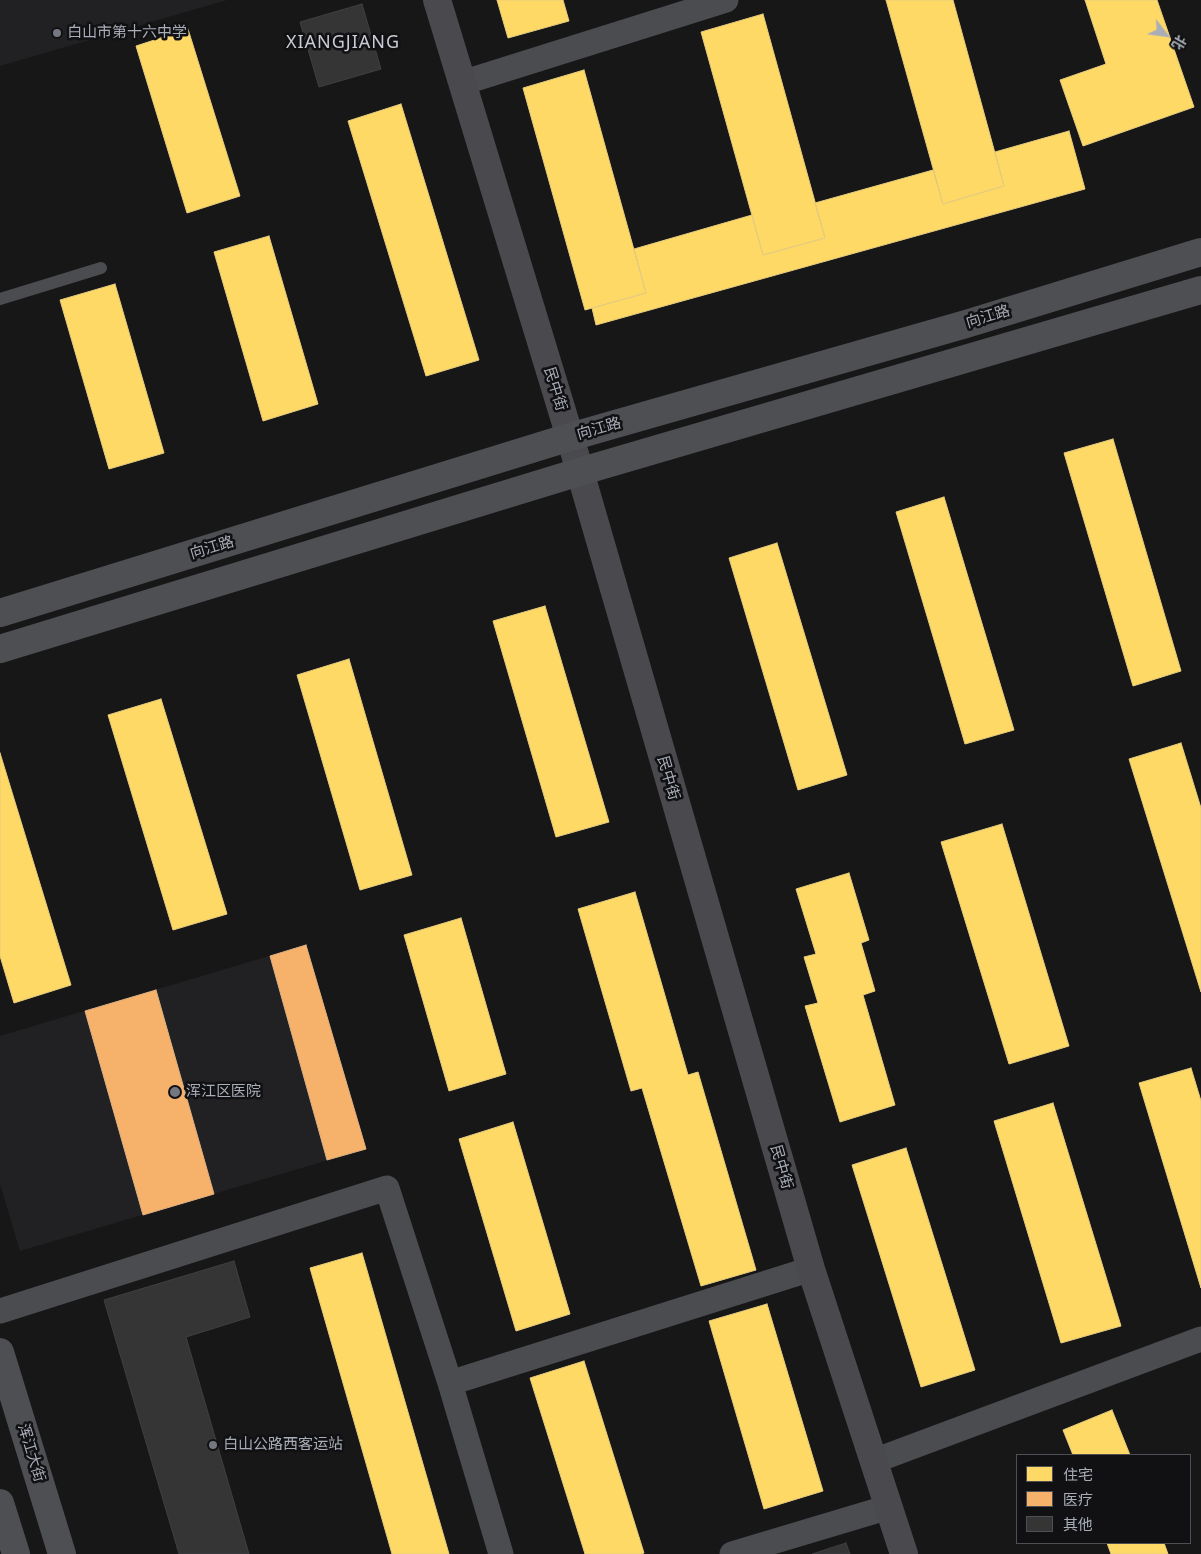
<!DOCTYPE html>
<meta charset="utf-8">
<style>
body{margin:0}
#map{position:relative;width:1201px;height:1554px;overflow:hidden;background:#171717;font-family:"Noto Sans","Noto Sans SC",sans-serif}
canvas{display:block}
.legend{position:absolute;left:1016px;top:1454px;width:175px;height:90px;box-sizing:border-box;background:#111113;border:1px solid #4d4f55;margin:0;padding:6px 9px;list-style:none;font-size:15px;color:#a8adb8}
.legend li{display:flex;align-items:center;gap:10px;height:25px}
.legend b{width:25px;border:1px solid #4d4f55}
.north{position:absolute;left:1141px;top:10px;width:50px;height:50px;-webkit-text-stroke:4px #111113;paint-order:stroke;rotate:120deg;font-size:14px;font-weight:700;line-height:20px;text-align:center;color:#a8adb8}
.north::after{content:'';display:block;margin:auto;width:18px;height:22px;background:#a8adb8;clip-path:polygon(50% 0,100% 100%,50% 72%,0 100%)}
</style>
<div id="map">
<canvas width="1201" height="1554"></canvas>
<ul class="legend">
<li><b style="height:14px;background:#ffd966"></b>住宅</li>
<li><b style="height:14px;background:#f6b26b"></b>医疗</li>
<li><b style="height:14px;background:#353536"></b>其他</li>
</ul>
<div class="north">北</div>
</div>
<script>
const ctx = document.querySelector('canvas').getContext('2d');
ctx.lineJoin = 'round';
function fillPath(path, color) { ctx.fillStyle = color; ctx.fill(path, 'evenodd'); }
const shape = rows => new Path2D(rows.map(r => 'M' + r).join(''));
function strokePath(path, color, width, dash) { ctx.strokeStyle = color; ctx.lineWidth = width; ctx.lineCap = dash ? 'butt' : 'round'; ctx.setLineDash(dash || []); ctx.stroke(path); }
function drawText(font, color, halo, rows, align = 'center') {
  ctx.font = font + ' "Noto Sans","Noto Sans SC",sans-serif'; ctx.lineWidth = 5; ctx.setLineDash([]); ctx.textBaseline = 'middle'; ctx.strokeStyle = halo; ctx.fillStyle = color; for (const [text, x, y, turn = 0] of rows) {
    ctx.save(); ctx.translate(x, y); ctx.rotate((+turn || 0) * Math.PI / 180); ctx.textAlign = isNaN(turn) ? turn : align; if (halo) ctx.strokeText(text, 0, 0); ctx.fillText(text, 0, 0); ctx.restore();
  }
}
const built = shape([
 [0,0,227,0,0,66],
 [306,945,366,1149,20,1251,0,1184,0,1036]
]);
const homes = shape([
 [497,0,563,0,569,21,508,38,497,0],
 [886,0,953,0,1004,186,943,204,886,0],
 [1085,0,1157,0,1194,107,1083,146,1060,80,1106,64,1085,0],
 [763,14,825,238,763,255,701,32,763,14],
 [188,29,240,196,187,213,136,46,188,29],
 [584,70,646,293,585,310,523,88,584,70],
 [401,104,479,360,426,376,348,121,401,104],
 [1069,131,1085,189,596,325,592,308,646,293,634,249,752,215,763,255,825,238,815,203,933,170,943,204,1004,186,995,152,1069,131],
 [269,236,318,404,263,421,214,252,269,236],
 [115,284,164,453,109,469,60,300,115,284],
 [1113,439,1181,671,1133,686,1064,453,1113,439],
 [944,497,1014,730,965,744,896,512,944,497],
 [777,543,847,775,798,790,729,558,777,543],
 [545,606,609,822,556,837,493,621,545,606],
 [349,659,412,875,360,890,297,675,349,659],
 [161,699,227,914,173,930,108,715,161,699],
 [1181,743,1201,808,1201,992,1129,759,1181,743],
 [0,753,71,985,14,1003,0,956,0,753],
 [1002,824,1069,1046,1009,1064,941,842,1002,824],
 [849,873,869,940,861,943,875,991,863,995,895,1105,840,1122,805,1006,818,1003,804,957,816,954,796,889,849,873],
 [635,892,688,1075,698,1072,756,1270,701,1286,642,1088,631,1091,578,909,635,892],
 [461,918,506,1074,449,1091,404,935,461,918],
 [1191,1068,1201,1101,1201,1288,1139,1083,1191,1068],
 [1053,1103,1121,1326,1061,1343,994,1121,1053,1103],
 [513,1122,570,1314,516,1331,459,1139,513,1122],
 [906,1148,975,1370,921,1387,852,1165,906,1148],
 [362,1253,449,1554,392,1554,310,1268,362,1253],
 [767,1304,823,1491,764,1509,709,1321,767,1304],
 [584,1361,644,1553,641,1554,585,1554,530,1378,584,1361],
 [1112,1410,1130,1455,1073,1455,1063,1430,1112,1410],
 [1107,1543,1164,1543,1168,1554,1111,1554,1107,1543]
]);
const health = shape([
 [306,945,366,1149,327,1160,270,956,306,945],
 [156,990,214,1194,143,1215,85,1011,156,990]
]);
const building = shape([
 [362,4,381,69,319,87,300,22,362,4],
 [234,1261,250,1317,186,1337,249,1554,179,1554,104,1300,234,1261],
 [846,1543,850,1554,812,1554,846,1543]
]);
const lane = shape([
 [0,299,101,268]
]);
const street = shape([
 [462,83,726,0],
 [0,1311,387,1188,450,1383,501,1554],
 [450,1383,811,1269],
 [874,1461,1201,1339],
 [732,1554,889,1507]
]);
const secondary = shape([
 [437,0,570,437,811,1269,904,1554]
]);
const primary = shape([
 [0,613,570,437,966,324,1201,252],
 [0,649,579,472,1201,290],
 [0,1352,62,1554],
 [0,1503,16,1554]
]);
const markers = [
 [57,33,5,"#757880"],
 [175,1092,6,"#757880"],
 [213,1445,5,"#757880"]
];
const poiNames = [
 ["白山市第十六中学",67,33],
 ["浑江区医院",186,1092],
 ["白山公路西客运站",223,1445]
];
const streetNames = [
 ["向江路",988,317,-17],
 ["民中街",555,389,73],
 ["向江路",599,429,-16],
 ["向江路",212,548,-17],
 ["民中街",668,778,74],
 ["民中街",781,1167,74],
 ["浑江大街",31,1453,73]
];
const quarterNames = [
 ["XIANGJIANG",343,43]
];
fillPath(built, '#212123');
fillPath(homes, '#ffd966');
strokePath(homes, '#e5cc7f', 1);
fillPath(health, '#f6b26b');
strokePath(health, '#dfb082', 1);
fillPath(building, '#353536');
strokePath(building, '#3f4043', 1);
strokePath(lane, '#4b4c50', 12);
strokePath(street, '#4b4c50', 25);
strokePath(secondary, '#4a4a4e', 28);
strokePath(primary, '#4d4f52', 28);
for (const [x, y, r, color] of markers) { const dot = new Path2D(); dot.arc(x, y, r, 0, 2 * Math.PI); ctx.fillStyle = color; ctx.fill(dot); strokePath(dot, '#111113', 2); }
drawText('15px', '#a8adb8', '#111113', poiNames, 'left');
drawText('15px', '#a8adb8', '#111113', streetNames);
ctx.letterSpacing = '1px';
drawText('18px', '#c9ccd4', '#111113', quarterNames);
ctx.letterSpacing = '0px';
</script>
